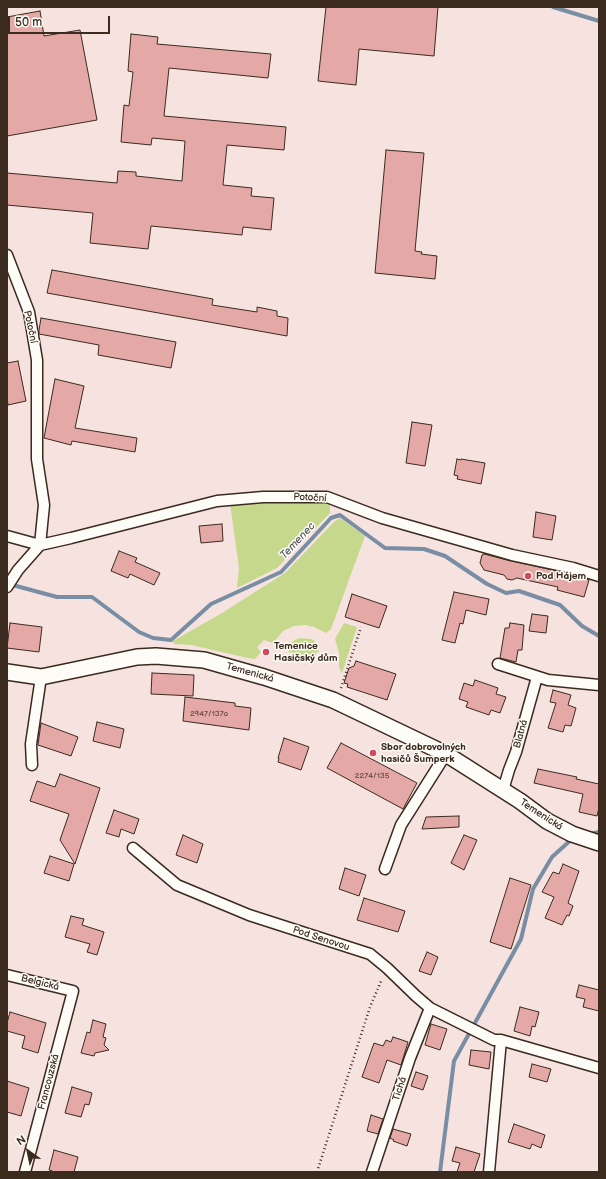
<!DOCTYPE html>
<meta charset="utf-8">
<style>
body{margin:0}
#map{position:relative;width:606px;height:1179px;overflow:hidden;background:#f6e3df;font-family:"Balsamiq Sans",sans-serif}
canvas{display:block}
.frame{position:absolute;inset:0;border:8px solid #3b2a1e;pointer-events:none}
.north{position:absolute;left:8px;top:1131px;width:40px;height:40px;-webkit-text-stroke:3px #fdfcf7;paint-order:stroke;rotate:327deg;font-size:11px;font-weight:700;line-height:16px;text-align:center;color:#3b2a1e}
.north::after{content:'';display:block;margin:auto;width:14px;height:18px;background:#3b2a1e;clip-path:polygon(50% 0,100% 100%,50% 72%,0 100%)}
.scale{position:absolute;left:8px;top:16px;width:102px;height:18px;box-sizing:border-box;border:2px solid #3b2a1e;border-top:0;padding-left:5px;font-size:12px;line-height:14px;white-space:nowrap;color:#3b2a1e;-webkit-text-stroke:3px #fdfcf7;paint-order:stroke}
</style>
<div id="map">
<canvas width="606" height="1179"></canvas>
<div class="frame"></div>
<div class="north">N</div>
<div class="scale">50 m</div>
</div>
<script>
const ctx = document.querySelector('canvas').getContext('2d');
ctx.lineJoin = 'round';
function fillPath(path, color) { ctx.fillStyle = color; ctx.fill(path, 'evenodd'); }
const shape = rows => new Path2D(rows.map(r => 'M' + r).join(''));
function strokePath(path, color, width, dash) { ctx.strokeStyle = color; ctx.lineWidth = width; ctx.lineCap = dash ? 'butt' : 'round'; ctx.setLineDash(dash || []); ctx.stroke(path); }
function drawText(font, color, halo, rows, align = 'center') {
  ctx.font = font + ' "Balsamiq Sans",sans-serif'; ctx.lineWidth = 3; ctx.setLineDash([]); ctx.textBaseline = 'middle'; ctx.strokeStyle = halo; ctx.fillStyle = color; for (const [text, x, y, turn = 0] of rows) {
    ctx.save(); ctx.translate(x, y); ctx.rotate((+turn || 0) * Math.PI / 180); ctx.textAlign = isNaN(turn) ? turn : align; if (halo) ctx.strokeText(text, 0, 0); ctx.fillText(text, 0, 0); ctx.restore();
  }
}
const green = shape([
 [300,500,330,502,330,513,277,568,237,588,239,568,230,503],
 [340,518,365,536,331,629,326,633,314,627,305,625,294,626,283,631,273,643,264,640,257,647,261,652,255,659,248,658,191,645,174,644,173,641,222,613,285,573,334,522],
 [344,623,357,627,342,673,339,667,339,653,335,639],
 [300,638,311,639,315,641,314,643,319,651,316,653,314,659,289,652,287,646,295,640]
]);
const stream = shape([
 [553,7,599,21],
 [9,584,57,597,92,597,139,632,153,638,171,640,211,604,281,572,331,518,340,515,385,548,424,549,445,556,487,584,506,593,519,591,560,605,582,626,599,636],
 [589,834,599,832],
 [440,1172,454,1061,521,939,533,889,552,857,573,838]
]);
const building = shape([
 [326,7,438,7,434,56,359,49,356,85,318,81,326,7],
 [40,11,44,36,80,30,97,120,7,136,7,17,40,11],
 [131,34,158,37,157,44,271,54,268,78,169,68,164,116,286,127,284,150,227,145,223,185,252,188,251,196,274,198,271,230,243,227,242,235,151,226,148,249,90,243,93,213,7,205,7,173,117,183,118,171,136,172,136,176,182,181,185,141,152,138,151,145,121,142,124,105,129,106,133,72,128,71,131,34],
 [386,150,424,153,415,251,422,252,421,254,437,256,435,279,375,273,386,150],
 [52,270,213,299,212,305,257,312,257,307,277,311,277,316,288,318,287,336,47,293,52,270],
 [41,318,176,342,171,368,98,355,99,345,39,334,39,330,41,318],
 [18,361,26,401,8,405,7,398,7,363,18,361],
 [55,379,84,386,75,428,137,438,135,452,72,441,71,445,44,438,55,379],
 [412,422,432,425,425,466,406,463,412,422],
 [457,459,461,460,461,459,485,463,481,484,457,479,458,476,454,475,457,459],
 [536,512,556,516,552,540,533,537,536,512],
 [222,524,223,541,201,543,199,526,222,524],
 [119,551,137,558,135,562,160,573,154,585,130,574,128,578,111,571,119,551],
 [484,554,511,561,571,574,589,580,584,597,557,590,558,587,517,578,512,580,507,579,504,575,484,570,480,563,482,555,484,554],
 [454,592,489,599,486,615,466,610,463,624,460,623,455,643,442,640,454,592],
 [352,594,387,606,379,628,345,617,352,594],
 [532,614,548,616,546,633,529,631,532,614],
 [10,623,42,627,39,652,7,648,10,623],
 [510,623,524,625,522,650,518,650,516,662,500,658,505,628,509,628,510,623],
 [356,661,396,674,387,700,347,687,348,684,344,683,349,668,354,666,356,661],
 [152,673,194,675,193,696,151,694,152,673],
 [475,680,498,688,496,694,506,697,500,713,491,710,489,715,466,707,468,702,459,699,464,683,473,686,475,680],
 [553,690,571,695,568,705,576,708,571,726,565,725,563,732,548,728,556,703,550,702,553,690],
 [185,697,235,703,235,706,251,708,249,730,183,721,185,697],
 [97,722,124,729,120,748,93,741,97,722],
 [41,723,78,737,71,756,38,745,41,723],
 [284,738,309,747,301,770,278,762,279,758,278,758,284,738],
 [341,743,417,783,403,809,327,768,341,743],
 [538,769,577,777,576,779,599,784,599,808,597,816,579,812,583,794,534,783,538,769],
 [60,774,100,788,75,864,60,840,69,814,30,801,37,781,55,787,60,774],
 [114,810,139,819,134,834,121,829,119,837,106,833,114,810],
 [459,816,459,827,422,829,426,817,459,816],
 [183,835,203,844,197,863,176,855,183,835],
 [464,835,477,840,464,870,451,863,464,835],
 [50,856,74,864,69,881,44,873,50,856],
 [563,864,579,871,568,903,573,906,569,916,567,915,562,925,545,918,554,897,542,892,553,872,559,874,563,864],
 [345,868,366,875,359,896,339,889,345,868],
 [510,878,531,885,511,949,490,942,510,878],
 [364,898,405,911,398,932,357,920,364,898],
 [71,916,84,919,82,925,104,932,97,955,87,952,90,944,65,937,71,916],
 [427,952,438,957,431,975,419,971,427,952],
 [579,985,599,990,599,1011,583,1007,585,999,576,997,579,985],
 [520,1007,539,1012,535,1027,532,1026,530,1036,514,1031,520,1007],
 [10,1012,46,1023,38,1053,22,1048,25,1036,7,1031,7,1023,10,1012],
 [93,1020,106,1024,103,1037,106,1038,104,1045,109,1050,95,1053,94,1056,81,1053,87,1032,90,1033,93,1020],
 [431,1024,447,1029,440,1050,425,1045,431,1024],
 [393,1037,408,1042,401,1065,387,1060,379,1083,362,1077,374,1043,383,1046,386,1040,391,1042,393,1037],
 [471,1050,491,1052,489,1069,469,1065,471,1050],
 [532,1064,551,1069,547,1082,529,1077,532,1064],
 [416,1072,428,1076,423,1090,411,1086,416,1072],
 [7,1081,29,1088,21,1116,7,1112,7,1081],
 [72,1087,92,1093,89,1105,85,1104,81,1117,65,1113,72,1087],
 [371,1115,383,1119,378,1134,367,1131,371,1115],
 [514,1124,545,1135,541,1148,532,1144,530,1149,508,1142,514,1124],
 [393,1129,411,1134,407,1146,393,1141,394,1140,390,1138,393,1129],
 [456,1147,480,1154,474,1172,457,1172,460,1163,452,1161,456,1147],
 [54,1150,78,1157,74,1172,55,1172,49,1170,54,1150]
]);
const path = shape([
 [341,688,361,627],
 [317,1172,370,1007,382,979]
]);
const street = shape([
 [7,255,29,312,37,360,37,459,44,505,40,545,18,570,7,587],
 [7,536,40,545,71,538,217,501,263,497,327,497,382,518,512,555,573,568,599,576],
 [498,664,548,680,599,685],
 [32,765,31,744,41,677],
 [503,790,509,770,516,752,537,677],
 [133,848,177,885,249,915,370,954,387,968,416,996,430,1008,494,1040,501,1040,599,1068],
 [385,869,401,825,446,754],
 [7,975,73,991,25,1172],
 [372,1172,410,1058,430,1008],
 [489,1172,501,1040]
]);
const secondary = shape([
 [7,672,41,677,137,657,156,656,204,660,264,677,333,700,446,754,520,801,547,821,572,834,599,843]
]);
const markers = [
 [528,576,4,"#d1495b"],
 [266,652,4,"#d1495b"],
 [373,753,4,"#d1495b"]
];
const numberNames = [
 ["2947/137a",209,714],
 ["2274/135",372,776]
];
const streetNames = [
 ["Potoční",30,327,78],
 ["Potoční",310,498,3],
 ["Temenická",250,673,16],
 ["Blatná",521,734,-74],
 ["Temenická",541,815,33],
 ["Pod Senovou",321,939,18],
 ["Belgická",40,983,14],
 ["Francouzská",49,1082,-75],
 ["Tichá",400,1089,-72]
];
const poiNames = [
 ["Pod Hájem",536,576],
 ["Temenice",274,646],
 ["Hasičský dům",274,658],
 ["Sbor dobrovolných",381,747],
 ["hasičů Šumperk",381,759]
];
const waterNames = [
 ["Temenec",298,541,-47]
];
fillPath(green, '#c6d88c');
strokePath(stream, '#798ea4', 4);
fillPath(building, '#e4a9a6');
strokePath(building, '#3b2a1e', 1);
strokePath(street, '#3b2a1e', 13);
strokePath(secondary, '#3b2a1e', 18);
strokePath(path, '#3b2a1e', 2.5, [1, 3]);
strokePath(street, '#fdfcf7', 10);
strokePath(secondary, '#fdfcf7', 15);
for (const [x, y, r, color] of markers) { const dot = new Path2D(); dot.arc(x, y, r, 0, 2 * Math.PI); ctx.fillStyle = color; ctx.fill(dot); strokePath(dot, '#fdfcf7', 1.5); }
drawText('8px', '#654a40', null, numberNames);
drawText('10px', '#3b2a1e', '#fdfcf7', streetNames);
drawText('bold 10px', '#3b2a1e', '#fdfcf7', poiNames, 'left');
drawText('italic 11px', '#5a5c61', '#fdfcf7', waterNames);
</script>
